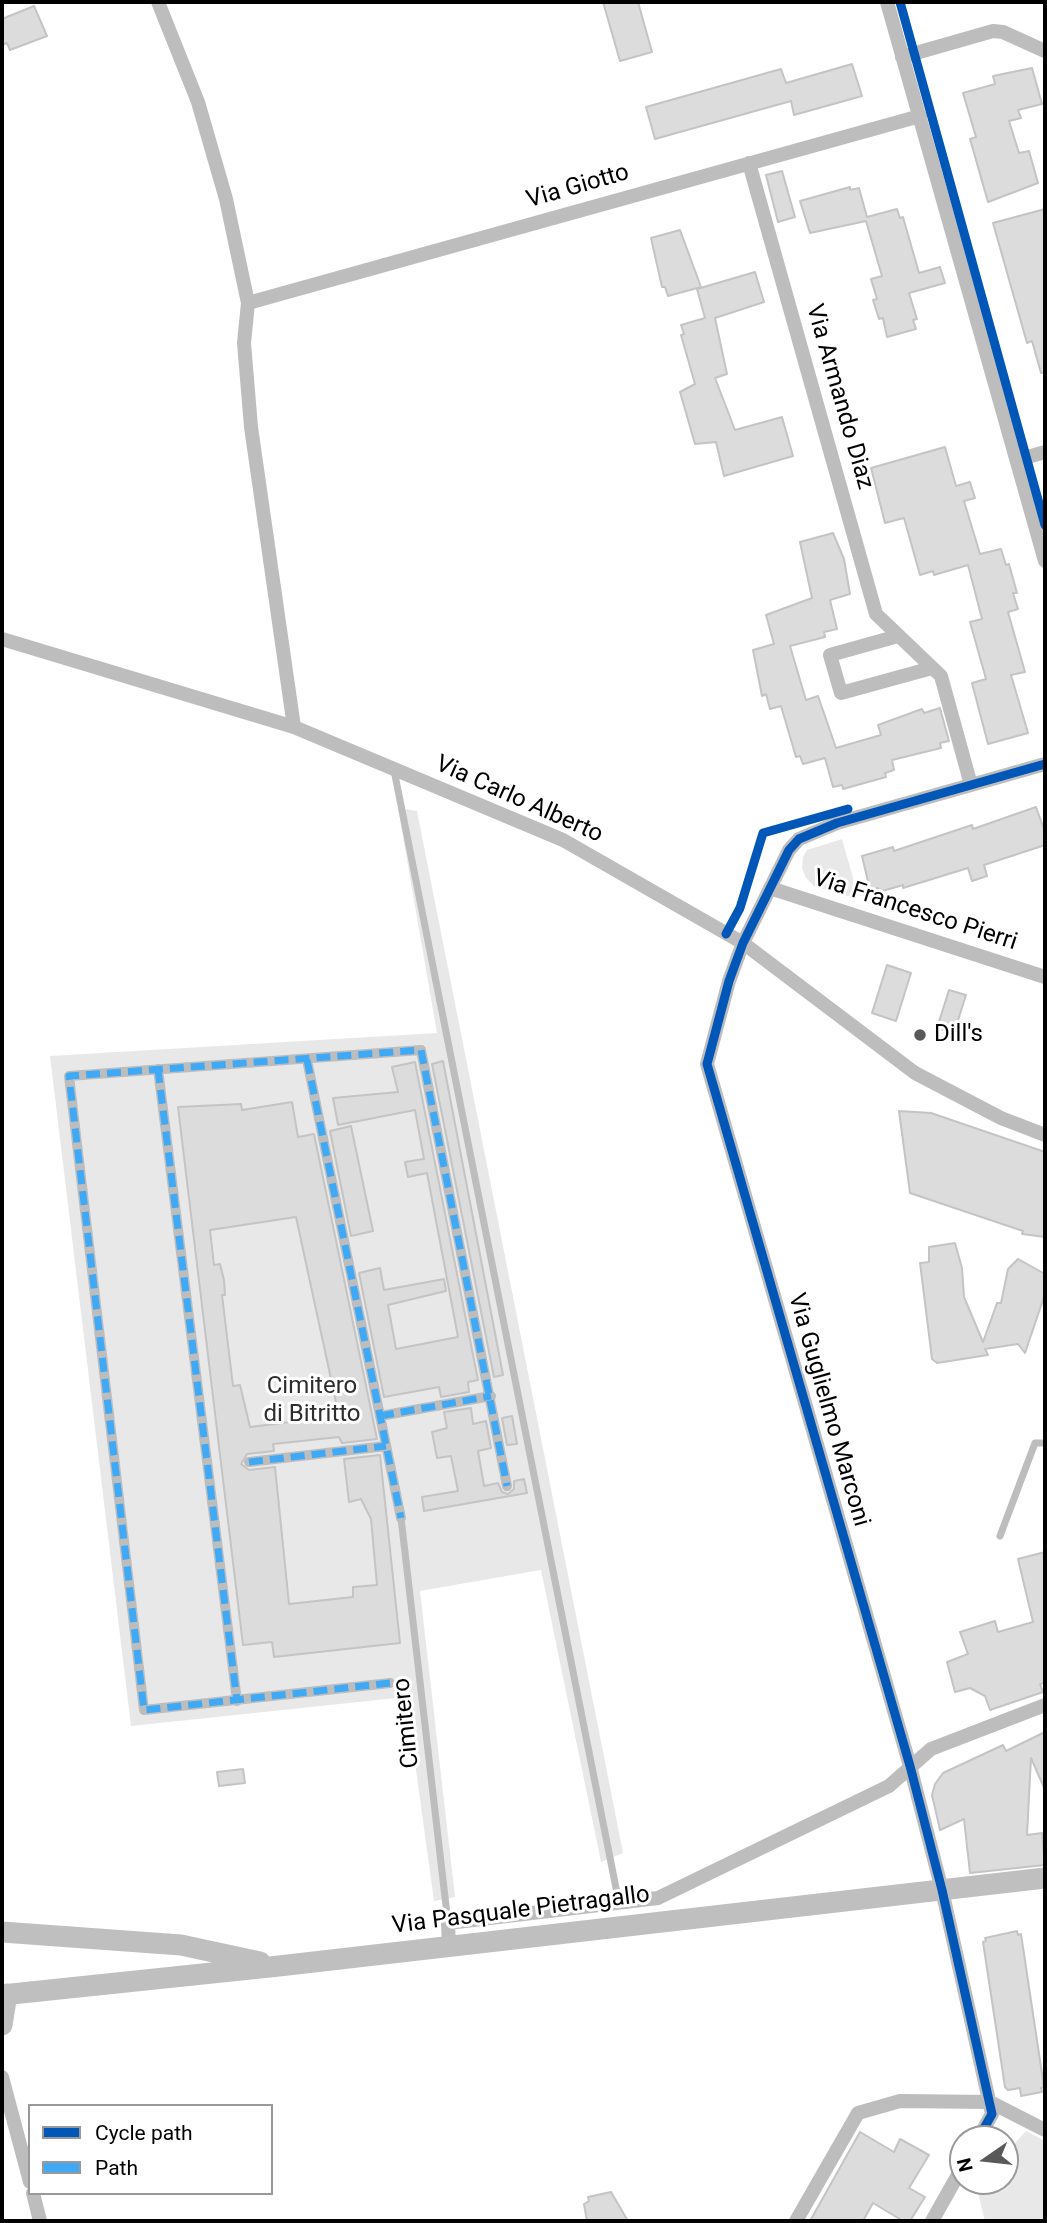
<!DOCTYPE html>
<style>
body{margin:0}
#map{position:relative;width:1047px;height:2223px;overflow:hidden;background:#fff;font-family:Roboto,sans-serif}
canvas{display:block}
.frame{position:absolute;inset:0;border:4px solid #000;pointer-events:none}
.legend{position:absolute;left:28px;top:2104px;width:245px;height:91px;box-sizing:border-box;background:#fff;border:2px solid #999;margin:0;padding:9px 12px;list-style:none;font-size:21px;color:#000}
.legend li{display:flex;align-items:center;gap:14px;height:35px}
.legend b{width:35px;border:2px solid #999}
.north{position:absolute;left:949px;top:2125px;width:70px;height:70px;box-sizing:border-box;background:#fff;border:2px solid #999;border-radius:50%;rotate:256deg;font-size:19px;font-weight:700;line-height:28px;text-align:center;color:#000}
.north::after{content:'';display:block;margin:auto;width:24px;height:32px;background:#595959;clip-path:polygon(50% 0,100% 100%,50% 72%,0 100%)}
</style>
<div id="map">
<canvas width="1047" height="2223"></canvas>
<div class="frame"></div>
<ul class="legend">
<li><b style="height:9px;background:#0057b8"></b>Cycle path</li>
<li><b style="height:9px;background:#3fa9f5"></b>Path</li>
</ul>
<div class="north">N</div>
</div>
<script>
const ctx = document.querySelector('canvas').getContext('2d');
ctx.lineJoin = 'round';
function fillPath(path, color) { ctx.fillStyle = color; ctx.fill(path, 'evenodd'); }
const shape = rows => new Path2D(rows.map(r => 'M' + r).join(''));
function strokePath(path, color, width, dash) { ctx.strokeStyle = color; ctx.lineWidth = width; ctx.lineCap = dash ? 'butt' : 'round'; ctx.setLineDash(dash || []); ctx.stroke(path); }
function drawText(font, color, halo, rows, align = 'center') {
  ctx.font = font + ' Roboto,sans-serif'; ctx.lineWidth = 6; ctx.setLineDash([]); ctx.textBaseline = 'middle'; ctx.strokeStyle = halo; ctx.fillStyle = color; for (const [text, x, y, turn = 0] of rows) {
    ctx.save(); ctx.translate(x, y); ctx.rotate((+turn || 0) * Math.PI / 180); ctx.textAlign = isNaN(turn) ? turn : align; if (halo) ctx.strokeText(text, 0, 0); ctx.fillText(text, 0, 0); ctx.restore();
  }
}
const green = shape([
 [398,808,417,811,623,1853,601,1862,541,1570,420,1591,455,1897,434,1901,406,1697,131,1726,50,1056,437,1033],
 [842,839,853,878,854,898,814,886,806,878,802,868,803,857,807,850],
 [1026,2131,1045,2141,1045,2221,985,2221,976,2185,980,2181,1005,2181,1005,2154]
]);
const building = shape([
 [603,2,638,2,652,52,620,61,603,2],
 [34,6,47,36,10,50,7,43,2,45,2,19,34,6],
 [852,64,862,96,794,115,791,101,655,139,646,107,781,69,786,83,852,64],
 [1032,68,1042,104,1018,110,1021,118,1009,121,1019,153,1029,151,1038,183,988,202,970,139,976,137,963,93,995,84,993,76,1032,68],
 [782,171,795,217,778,222,766,175,782,171],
 [850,187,850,190,859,188,867,217,897,209,900,218,903,217,919,273,940,267,945,283,909,293,917,319,913,320,916,329,887,337,883,318,879,319,873,300,877,299,871,279,882,276,866,221,810,233,800,201,850,187],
 [1045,209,1045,372,1041,373,1032,341,1027,343,993,223,1045,209],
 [680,230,701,287,668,296,665,287,662,287,651,238,680,230],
 [755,272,764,302,715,318,727,374,715,378,735,430,782,417,793,456,724,476,716,442,695,444,680,392,695,384,681,335,684,334,681,325,705,318,697,289,755,272],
 [945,447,956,486,970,482,975,498,964,501,980,554,1001,549,1006,565,1009,564,1017,593,1013,593,1018,609,1008,612,1025,672,1011,675,1028,733,988,744,972,683,986,679,970,622,982,619,968,565,934,575,933,571,920,575,904,518,885,523,871,468,945,447],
 [833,533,844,559,850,594,830,600,837,629,824,632,825,637,790,646,806,700,818,696,836,748,881,735,878,725,922,709,924,713,940,708,949,741,940,743,941,748,892,760,894,770,885,773,886,777,843,789,842,785,833,787,825,758,803,764,800,756,796,757,781,706,770,709,766,694,762,696,753,650,774,644,766,615,812,598,800,542,833,533],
 [1036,807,1045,832,1045,845,984,865,987,876,972,881,968,868,903,888,903,885,879,892,878,888,870,890,862,856,893,847,894,851,972,825,973,829,1036,807],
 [887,965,911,973,896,1021,872,1013,887,965],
 [949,990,966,995,954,1033,937,1028,949,990],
 [443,1061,503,1375,494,1377,432,1064,443,1061],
 [415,1062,478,1380,468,1382,469,1392,441,1397,439,1387,384,1397,359,1273,380,1268,384,1290,444,1279,446,1291,388,1305,396,1349,458,1337,427,1173,408,1177,405,1162,424,1159,415,1110,338,1125,333,1098,398,1092,392,1067,415,1062],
 [292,1102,298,1137,314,1134,377,1439,342,1443,339,1437,273,1444,274,1451,247,1454,241,1464,249,1470,275,1467,289,1604,353,1597,353,1587,377,1585,371,1519,361,1499,349,1502,344,1459,380,1455,400,1643,274,1657,272,1642,243,1645,178,1107,241,1104,242,1110,292,1102],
 [296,1217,339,1416,250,1427,240,1385,233,1386,222,1295,225,1295,224,1280,220,1264,214,1265,210,1230,296,1217],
 [899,1111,931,1113,1045,1152,1045,1237,1022,1234,1023,1231,910,1193,899,1111],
 [351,1126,373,1231,351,1236,330,1131,351,1126],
 [955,1243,962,1268,964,1297,983,1342,997,1303,1001,1303,1008,1269,1018,1259,1045,1274,1045,1294,1025,1353,1018,1344,985,1349,988,1355,937,1363,932,1359,920,1263,929,1262,929,1247,955,1243],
 [471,1408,473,1424,486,1421,491,1448,478,1451,484,1486,498,1483,502,1492,508,1494,514,1489,514,1481,524,1479,527,1493,424,1511,422,1497,458,1491,451,1456,437,1458,432,1432,447,1428,444,1412,471,1408],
 [512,1416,517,1444,507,1445,502,1418,512,1416],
 [1045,1552,1045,1683,1040,1684,1043,1692,990,1710,985,1696,970,1688,955,1692,947,1662,968,1654,960,1632,995,1621,998,1632,1033,1622,1018,1559,1045,1552],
 [1045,1732,1045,1790,1031,1758,1027,1835,1042,1833,1045,1865,970,1873,964,1819,940,1830,932,1795,935,1784,943,1773,1003,1745,1006,1751,1045,1732],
 [243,1769,245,1783,219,1786,217,1772,243,1769],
 [1017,1931,1018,1935,1021,1934,1044,2087,1041,2088,1042,2092,1021,2096,1020,2088,1008,2090,1005,2087,983,1942,986,1941,985,1938,1017,1931],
 [860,2132,894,2152,900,2139,929,2155,909,2188,925,2197,910,2221,903,2221,873,2203,863,2221,810,2221,860,2132],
 [611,2192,628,2221,587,2221,584,2204,589,2201,588,2197,611,2192]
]);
const service = shape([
 [394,770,619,1903],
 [401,1518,448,1923],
 [1000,1536,1035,1443,1045,1443]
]);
const pedestrian = shape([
 [307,1060,401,1518],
 [158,1069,237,1701],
 [380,1416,491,1396],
 [249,1462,386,1446],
 [390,1683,144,1710,69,1076,421,1050,507,1486]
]);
const minor = shape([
 [158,2,198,102,226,199,248,303,244,343,251,427,294,727],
 [887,2,1045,561],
 [902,57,993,31,1003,32,1045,51],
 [749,163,876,614,941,676,971,785],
 [248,303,920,116],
 [1017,460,1045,452],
 [898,636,830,655,841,693,932,668],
 [2,639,294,727,563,840,743,943,915,1073,1001,1118,1045,1135],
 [770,888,1045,977],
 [449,1946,448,1923,658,1898,889,1786,931,1749,1045,1705],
 [2,2077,30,2182],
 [990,2102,1045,2130],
 [978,2139,992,2114,942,1890,910,1766,707,1064,729,981,743,943,789,850,799,839,837,823,1045,764],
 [33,2193,40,2221],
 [796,2221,858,2113,900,2101,990,2102],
 [932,2221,963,2166]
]);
const secondary = shape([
 [2,1932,181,1945,260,1962],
 [2,1995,279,1966,1045,1878],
 [2,2025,7,1994]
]);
const quiet = shape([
 [307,1060,401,1518],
 [158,1069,237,1701],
 [380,1416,491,1396],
 [249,1462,386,1446],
 [390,1683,144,1710,69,1076,421,1050,507,1486]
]);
const cycleway = shape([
 [900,2,1045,525],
 [726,934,740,908,763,833,848,809],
 [978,2139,992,2114,942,1890,910,1766,707,1064,729,981,743,943,789,850,799,839,837,823,1045,764]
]);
const markers = [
 [920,1035,7,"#595959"]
];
const streetNames = [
 ["Via Giotto",578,187,-16],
 ["Via Armando Diaz",839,397,74],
 ["Via Carlo Alberto",519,800,24],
 ["Via Francesco Pierri",915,911,18],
 ["Via Guglielmo Marconi",828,1410,74],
 ["Cimitero",407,1723,-96],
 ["Via Pasquale Pietragallo",521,1911,-7]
];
const poiNames = [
 ["Dill's",934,1035]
];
const parkNames = [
 ["Cimitero",312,1387],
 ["di Bitritto",312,1415]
];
fillPath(green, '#e8e8e8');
fillPath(building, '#dcdcdc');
strokePath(building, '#c4c4c4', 2);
strokePath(service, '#bdbdbd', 7);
strokePath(pedestrian, '#bdbdbd', 10);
strokePath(minor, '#bdbdbd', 14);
strokePath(secondary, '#bfbfbf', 21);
strokePath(quiet, '#3fa9f5', 7, [14, 7]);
strokePath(cycleway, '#0057b8', 9);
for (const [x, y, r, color] of markers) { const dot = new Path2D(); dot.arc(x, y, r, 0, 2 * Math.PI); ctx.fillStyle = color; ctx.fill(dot); strokePath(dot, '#fff', 2.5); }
drawText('24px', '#000', '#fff', streetNames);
drawText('24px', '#000', '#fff', poiNames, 'left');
drawText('24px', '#2d2d2d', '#fff', parkNames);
</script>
